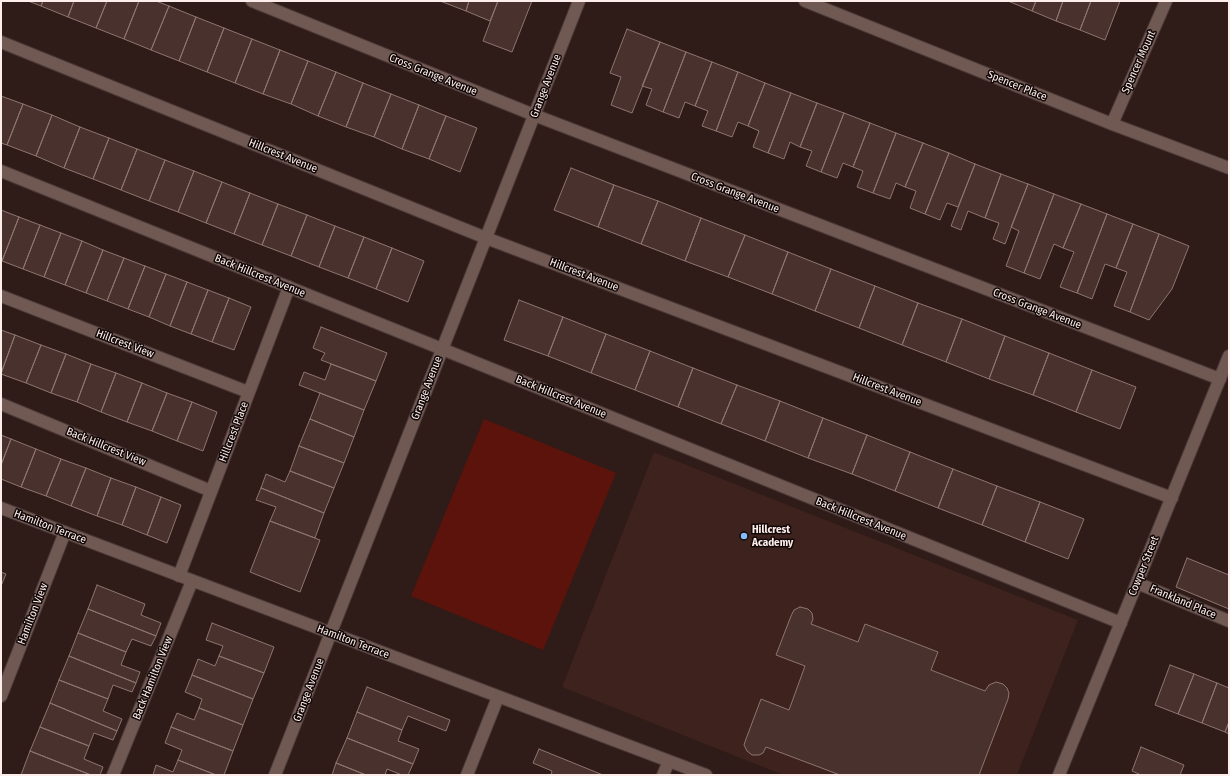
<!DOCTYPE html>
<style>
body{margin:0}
#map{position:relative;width:1230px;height:776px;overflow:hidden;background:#2f1b17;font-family:"Fira Sans Condensed",sans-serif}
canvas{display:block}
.frame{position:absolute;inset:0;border:2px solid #fdeeeb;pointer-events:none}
</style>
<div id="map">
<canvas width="1230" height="776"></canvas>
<div class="frame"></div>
</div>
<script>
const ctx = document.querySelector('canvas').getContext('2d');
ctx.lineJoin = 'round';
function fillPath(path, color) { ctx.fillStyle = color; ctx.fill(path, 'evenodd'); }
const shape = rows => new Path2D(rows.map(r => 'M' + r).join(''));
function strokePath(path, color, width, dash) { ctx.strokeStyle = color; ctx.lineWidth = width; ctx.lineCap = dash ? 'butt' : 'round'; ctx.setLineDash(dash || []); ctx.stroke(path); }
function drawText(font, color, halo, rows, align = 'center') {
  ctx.font = font + ' "Fira Sans Condensed",sans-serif'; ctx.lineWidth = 3; ctx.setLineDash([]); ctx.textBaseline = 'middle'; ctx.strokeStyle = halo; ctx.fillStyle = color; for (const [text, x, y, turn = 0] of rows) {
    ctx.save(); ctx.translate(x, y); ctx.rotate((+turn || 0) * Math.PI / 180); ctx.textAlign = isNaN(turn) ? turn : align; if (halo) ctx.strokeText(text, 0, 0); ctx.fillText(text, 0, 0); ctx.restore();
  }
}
const built = shape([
 [654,452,1078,620,1017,775,783,775,562,687]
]);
const green = shape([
 [484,419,616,473,543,650,411,596]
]);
const building = shape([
 [28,1,43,1,41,6,28,1],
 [43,1,74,1,68,17,41,6,43,1],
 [74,1,107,1,96,28,68,17,74,1],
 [107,1,139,1,124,39,96,28,107,1],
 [139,1,156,1,169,6,151,50,124,39,139,1],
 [440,1,469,1,466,11,440,1],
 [469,1,498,1,490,21,466,11,469,1],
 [498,1,532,1,512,52,483,41,498,1],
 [1008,1,1036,1,1032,11,1008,1],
 [1036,1,1063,1,1056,21,1032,11,1036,1],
 [1063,1,1091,1,1080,30,1056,21,1063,1],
 [1091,1,1120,1,1105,40,1080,30,1091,1],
 [169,6,196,17,179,61,151,50,169,6],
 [196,17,224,28,207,72,179,61,196,17],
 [224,28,252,39,235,83,207,72,224,28],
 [627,29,660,42,632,113,611,105,621,77,610,73,627,29],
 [252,39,280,50,263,94,235,83,252,39],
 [660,42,686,52,663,112,646,105,652,89,642,86,660,42],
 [280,50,308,61,291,104,263,94,280,50],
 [686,52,712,62,695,106,685,102,679,118,663,112,686,52],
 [308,61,336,72,318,116,291,104,308,61],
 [712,62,738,72,716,131,702,126,708,111,695,106,712,62],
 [336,72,363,83,346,127,318,116,336,72],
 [738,72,765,83,748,126,738,122,732,137,716,131,738,72],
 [363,83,391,94,374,137,346,127,363,83],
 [765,83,791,93,768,153,753,147,759,131,748,126,765,83],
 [791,93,817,103,800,147,790,142,784,159,768,153,791,93],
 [391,94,419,105,402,149,374,137,391,94],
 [1,96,23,104,7,145,1,143,1,96],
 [817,103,844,113,821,172,806,166,812,151,800,147,817,103],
 [23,104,52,115,36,156,7,145,23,104],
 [419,105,446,116,429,159,402,149,419,105],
 [844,113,870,123,853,167,843,163,837,178,821,172,844,113],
 [52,115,80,127,64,168,36,156,52,115],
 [446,116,477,128,460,172,429,159,446,116],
 [870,123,896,133,873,193,857,187,863,171,853,167,870,123],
 [80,127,109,138,93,179,64,168,80,127],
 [896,133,923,143,905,187,896,183,890,199,873,193,896,133],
 [109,138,137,149,121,190,93,179,109,138],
 [923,143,949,153,925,214,910,208,916,191,905,187,923,143],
 [137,149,165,160,149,201,121,190,137,149],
 [949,153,975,164,958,207,947,203,940,220,925,214,949,153],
 [165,160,194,171,178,212,149,201,165,160],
 [975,164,1001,174,985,218,968,211,961,230,951,226,975,164],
 [571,168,614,185,598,227,554,210,571,168],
 [194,171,222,182,206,223,178,212,194,171],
 [1001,174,1028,184,1005,244,993,239,999,223,985,218,1001,174],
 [222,182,250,193,234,234,206,223,222,182],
 [1028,184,1054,194,1024,273,1006,266,1019,231,1011,227,1028,184],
 [614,185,658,201,641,244,598,227,614,185],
 [250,193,278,204,262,245,234,234,250,193],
 [1054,194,1081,204,1063,248,1054,244,1040,279,1024,273,1054,194],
 [658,201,701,218,685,261,641,244,658,201],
 [278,204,307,215,291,256,262,245,278,204],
 [1081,204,1107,214,1077,293,1060,287,1074,252,1063,248,1081,204],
 [1,210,19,217,2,261,1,261,1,210],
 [1107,214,1133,224,1116,268,1105,264,1092,299,1077,293,1107,214],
 [307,215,335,226,319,267,291,256,307,215],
 [19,217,40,225,23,269,2,261,19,217],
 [701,218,745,235,728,277,685,261,701,218],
 [1133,224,1159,234,1130,312,1114,306,1127,272,1116,268,1133,224],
 [40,225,61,233,44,277,23,269,40,225],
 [335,226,364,237,348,278,319,267,335,226],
 [61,233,82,241,65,285,44,277,61,233],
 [1159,234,1189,246,1172,289,1149,320,1130,312,1159,234],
 [745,235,788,252,772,294,728,277,745,235],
 [364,237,392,248,376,289,348,278,364,237],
 [82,241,103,250,86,293,65,285,82,241],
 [392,248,424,261,408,302,376,289,392,248],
 [103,250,124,258,107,301,86,293,103,250],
 [788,252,831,269,815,311,772,294,788,252],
 [124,258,145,266,128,309,107,301,124,258],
 [145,266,166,274,149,317,128,309,145,266],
 [831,269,875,286,859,328,815,311,831,269],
 [166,274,187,282,170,326,149,317,166,274],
 [187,282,208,290,191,334,170,326,187,282],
 [875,286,918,303,902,345,859,328,875,286],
 [208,290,229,298,212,342,191,334,208,290],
 [229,298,251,307,234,350,212,342,229,298],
 [519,300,563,317,548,356,504,340,519,300],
 [918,303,962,319,946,362,902,345,918,303],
 [563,317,606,334,591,373,548,356,563,317],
 [962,319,1005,336,989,379,946,362,962,319],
 [321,327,387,353,376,381,321,360,325,353,313,348,321,327],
 [1,330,15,335,1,373,1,330],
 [606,334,650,351,635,390,591,373,606,334],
 [15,335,41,345,26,383,1,374,15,335],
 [1005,336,1049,353,1033,395,989,379,1005,336],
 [41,345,66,354,51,393,26,383,41,345],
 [650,351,693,368,678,407,635,390,650,351],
 [1049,353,1092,370,1076,412,1033,395,1049,353],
 [66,354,91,364,77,402,51,393,66,354],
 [91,364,116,373,101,412,77,402,91,364],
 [331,364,376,381,364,410,299,385,304,372,325,380,331,364],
 [693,368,737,385,721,424,678,407,693,368],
 [1092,370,1136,387,1120,429,1076,412,1092,370],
 [116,373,142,383,127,422,101,412,116,373],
 [142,383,167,393,152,431,127,422,142,383],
 [737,385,780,401,765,441,721,424,737,385],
 [167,393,192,402,177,441,152,431,167,393],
 [320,393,364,410,354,437,310,419,320,393],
 [780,401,823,418,808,458,765,441,780,401],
 [192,402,217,412,203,451,177,441,192,402],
 [823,418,867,435,852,474,808,458,823,418],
 [310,419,354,437,344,463,299,446,310,419],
 [1,435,11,439,1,465,1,435],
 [867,435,910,452,895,491,852,474,867,435],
 [11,439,36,449,21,487,1,479,1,465,11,439],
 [299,446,344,463,334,488,290,471,299,446],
 [36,449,61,459,46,496,21,487,36,449],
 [910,452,953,469,938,508,895,491,910,452],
 [61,459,86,468,71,506,46,496,61,459],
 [86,468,111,478,97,516,71,506,86,468],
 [953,469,997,486,982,525,938,508,953,469],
 [290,471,334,488,324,513,261,488,266,474,285,482,290,471],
 [111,478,136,487,122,525,97,516,111,478],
 [997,486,1040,502,1025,542,982,525,997,486],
 [136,487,161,497,147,535,122,525,136,487],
 [261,488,324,513,315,538,270,521,276,507,256,500,261,488],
 [161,497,181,505,167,543,147,535,161,497],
 [1040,502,1084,519,1068,559,1025,542,1040,502],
 [270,521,320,540,300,592,250,572,270,521],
 [1187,558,1229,575,1229,609,1176,587,1187,558],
 [1,572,6,574,1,586,1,572],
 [97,585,145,604,141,615,161,623,156,636,88,609,97,585],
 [800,607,808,609,812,613,813,619,811,624,858,642,865,624,938,652,931,670,985,691,989,685,996,682,1003,684,1007,688,1009,693,1008,699,979,775,840,775,766,747,763,753,759,755,752,755,747,751,744,745,746,739,761,699,789,710,805,666,776,655,791,616,794,610,800,607],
 [88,609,156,636,151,646,132,639,126,652,78,633,88,609],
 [212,623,274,647,264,673,219,656,223,646,206,640,212,623],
 [78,633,126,652,121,665,140,672,136,683,69,656,78,633],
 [69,656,136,683,132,692,113,685,108,699,59,680,69,656],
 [219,656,264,673,253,699,192,675,198,659,215,666,219,656],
 [1170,665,1194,674,1178,714,1155,705,1170,665],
 [1194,674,1217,683,1202,723,1178,714,1194,674],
 [192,675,253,699,243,725,199,708,202,699,185,692,192,675],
 [59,680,108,699,103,711,122,719,117,731,50,703,59,680],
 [1217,683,1229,688,1229,722,1225,732,1202,723,1217,683],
 [367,687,450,720,446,731,408,716,402,730,357,712,367,687],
 [50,703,117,731,113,740,94,733,89,746,40,727,50,703],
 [199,708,243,725,233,751,171,727,177,713,194,720,199,708],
 [357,712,402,730,398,741,419,749,413,764,347,738,357,712],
 [1229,722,1229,734,1225,732,1229,722],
 [40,727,89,746,84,759,103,767,100,775,91,775,30,751,40,727],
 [171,727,233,751,224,775,216,775,178,760,182,750,165,743,171,727],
 [347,738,413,764,408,775,402,775,387,769,385,775,366,775,336,763,347,738],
 [1141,747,1184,765,1180,775,1141,775,1132,771,1141,747],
 [539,749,603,775,551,775,552,771,533,763,539,749],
 [30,751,91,775,21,775,30,751],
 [178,760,216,775,153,775,156,765,173,772,178,760],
 [336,763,366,775,332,775,336,763]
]);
const service = shape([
 [252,1,534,115,1220,379],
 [1,171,1121,623],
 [1,404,211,491],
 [113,775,192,581],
 [467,775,498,697]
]);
const minor = shape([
 [805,1,1112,124,1229,168],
 [1,42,486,238,1172,498],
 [1112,124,1166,1],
 [1,296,248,392],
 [1,508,706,775],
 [179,576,289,287],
 [1137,583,1229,621],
 [1,696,65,532],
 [275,775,579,1],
 [663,775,669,761],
 [1059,775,1229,356]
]);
const markers = [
 [744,536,4,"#84bbfb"]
];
const streetNames = [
 ["Spencer Mount",1139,62,-66],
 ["Cross Grange Avenue",433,75,22],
 ["Grange Avenue",546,86,-69],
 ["Spencer Place",1017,86,22],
 ["Hillcrest Avenue",283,156,22],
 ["Cross Grange Avenue",735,193,21],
 ["Hillcrest Avenue",584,275,21],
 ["Back Hillcrest Avenue",260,276,22],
 ["Cross Grange Avenue",1037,309,21],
 ["Hillcrest View",125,344,21],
 ["Grange Avenue",427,388,-69],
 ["Hillcrest Avenue",887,390,21],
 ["Back Hillcrest Avenue",561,397,22],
 ["Hillcrest Place",234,432,-69],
 ["Back Hillcrest View",106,447,22],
 ["Back Hillcrest Avenue",861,519,22],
 ["Hamilton Terrace",50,527,21],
 ["Cowper Street",1144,566,-68],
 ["Frankland Place",1183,602,23],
 ["Hamilton View",33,614,-69],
 ["Hamilton Terrace",353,642,21],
 ["Back Hamilton View",153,678,-68],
 ["Grange Avenue",309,690,-69]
];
const poiNames = [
 ["Hillcrest",752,530],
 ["Academy",752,543]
];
fillPath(built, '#3d221d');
fillPath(green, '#5c130b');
fillPath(building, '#49322e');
strokePath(building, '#8f7570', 1);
strokePath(service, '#493837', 14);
strokePath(minor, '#493837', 14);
strokePath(service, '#705853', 12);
strokePath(minor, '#705853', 12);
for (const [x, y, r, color] of markers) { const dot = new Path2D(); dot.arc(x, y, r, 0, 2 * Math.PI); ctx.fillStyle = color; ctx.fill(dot); strokePath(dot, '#110807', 1.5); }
drawText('11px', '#fdeeeb', '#110807', streetNames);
drawText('bold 11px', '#fdeeeb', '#110807', poiNames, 'left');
</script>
